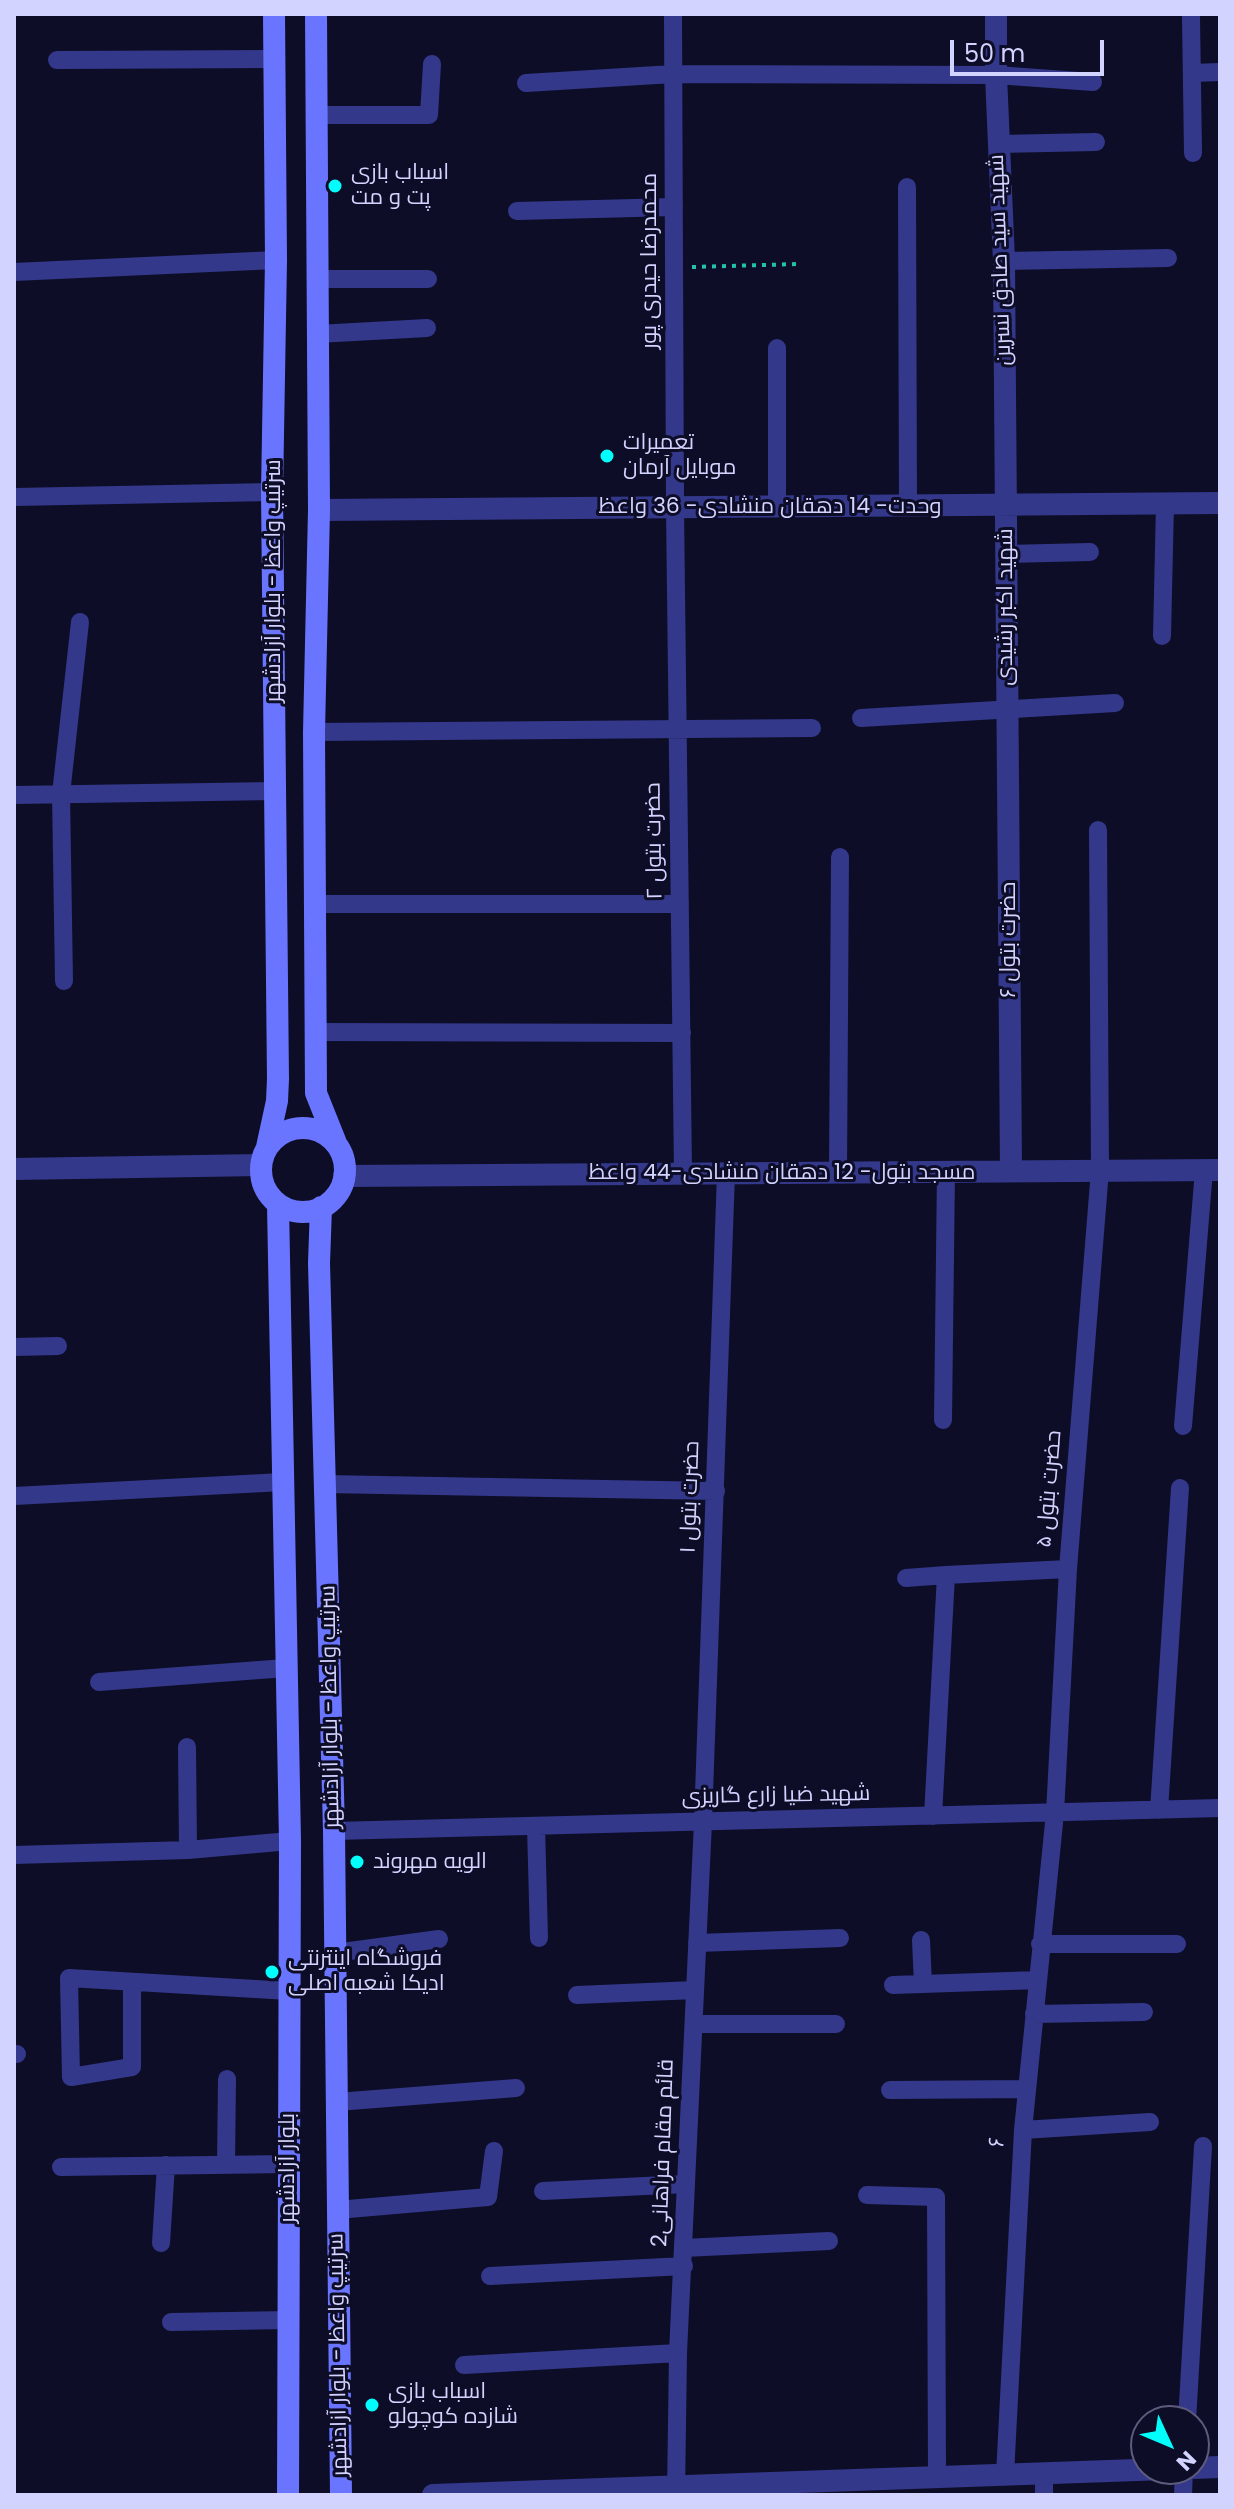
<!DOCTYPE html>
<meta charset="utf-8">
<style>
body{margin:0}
#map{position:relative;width:1234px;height:2509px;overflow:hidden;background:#0e0d27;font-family:Poppins,sans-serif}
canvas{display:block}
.frame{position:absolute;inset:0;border:16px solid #d3d3ff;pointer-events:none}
.north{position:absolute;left:1130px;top:2405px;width:80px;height:80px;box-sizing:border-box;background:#0e0d27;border:2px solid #5d5c7d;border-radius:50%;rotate:134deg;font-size:22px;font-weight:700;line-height:32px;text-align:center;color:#d3d3ff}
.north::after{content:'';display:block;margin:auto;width:28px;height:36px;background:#00fefd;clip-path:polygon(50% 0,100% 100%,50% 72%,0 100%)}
.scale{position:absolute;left:950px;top:40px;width:154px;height:36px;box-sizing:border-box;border:4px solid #d3d3ff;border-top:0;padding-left:10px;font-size:24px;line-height:28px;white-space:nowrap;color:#d3d3ff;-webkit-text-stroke:6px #0e0d27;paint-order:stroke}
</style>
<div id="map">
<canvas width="1234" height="2509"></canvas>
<div class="frame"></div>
<div class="north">N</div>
<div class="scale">50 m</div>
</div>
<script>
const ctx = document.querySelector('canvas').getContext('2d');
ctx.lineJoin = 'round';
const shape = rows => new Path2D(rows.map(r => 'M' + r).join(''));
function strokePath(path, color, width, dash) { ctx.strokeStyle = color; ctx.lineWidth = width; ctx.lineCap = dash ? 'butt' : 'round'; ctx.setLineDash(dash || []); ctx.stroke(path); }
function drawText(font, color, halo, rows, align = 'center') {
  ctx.font = font + ' Poppins,Cairo,sans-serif'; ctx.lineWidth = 6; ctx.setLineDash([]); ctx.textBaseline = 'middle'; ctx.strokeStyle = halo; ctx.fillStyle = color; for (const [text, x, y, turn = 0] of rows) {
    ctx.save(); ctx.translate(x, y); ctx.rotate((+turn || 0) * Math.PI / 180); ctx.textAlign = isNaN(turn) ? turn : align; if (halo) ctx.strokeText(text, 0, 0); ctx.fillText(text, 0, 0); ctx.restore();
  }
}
const path = shape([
 [692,267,799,264]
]);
const minor = shape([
 [673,14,675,508,683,1174],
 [1191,17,1193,153],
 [57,60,274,59],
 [1192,73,1220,72],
 [526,83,673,74,996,75,1093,82],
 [317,115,429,115,432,64],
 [998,144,1096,142],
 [907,187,908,506],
 [517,211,674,207],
 [1004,261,1168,258],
 [14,272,276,260],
 [317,279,428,279],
 [317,334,427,328],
 [14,497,272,492],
 [777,507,777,348],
 [1006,554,1090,552],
 [1162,636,1165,504],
 [861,718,1115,703],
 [314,732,812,728],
 [14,795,275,791],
 [317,904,680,904],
 [64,981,61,794,80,622],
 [318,1032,682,1033],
 [838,1172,840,857],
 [14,1347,58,1346],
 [943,1420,946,1172],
 [1183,1426,1204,1170],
 [325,1484,716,1491],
 [14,1496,283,1482],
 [906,1578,946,1575],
 [99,1682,286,1668],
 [187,1747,188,1850],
 [1159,1810,1180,1488],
 [933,1816,946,1575,1068,1569],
 [536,1826,539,1938],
 [334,1831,1220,1808],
 [14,1855,188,1850,290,1841],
 [921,1940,923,1984],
 [697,1943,840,1938],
 [1040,1944,1177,1944],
 [335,1953,439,1939],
 [132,1982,132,2067,71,2077,69,1978,289,1991],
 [893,1985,1038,1980],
 [577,1995,695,1990],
 [1034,2014,1144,2012],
 [694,2024,836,2024],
 [14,2054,17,2054],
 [890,2090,1027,2089],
 [337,2102,516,2088],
 [1023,2130,1150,2122],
 [226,2164,227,2079],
 [61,2167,288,2164],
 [543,2191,686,2184],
 [867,2195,936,2197,937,2477],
 [337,2210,488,2197,494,2151],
 [161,2243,166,2165],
 [684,2248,829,2241],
 [490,2276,684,2266],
 [171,2322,288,2320],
 [464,2365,678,2353],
 [1187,2421,1203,2146],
 [1005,2475,1023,2130,1055,1813,1068,1569,1100,1170,1098,830],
 [676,2495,678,2353,703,1822,726,1173],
 [1044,2495,1044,2473],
 [1183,2495,1184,2469]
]);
const tertiary = shape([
 [996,14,996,75,1004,261,1011,1171],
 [319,510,1220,503],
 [14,1169,261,1165],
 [344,1176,1220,1170],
 [1194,2468,1220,2467],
 [433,2495,1165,2469]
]);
const secondary = shape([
 [316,14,319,510,314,732,316,1093,336,1143],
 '261 1170a42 42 0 1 1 84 0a42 42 0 1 1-84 0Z',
 [267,1147,277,1101,278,1079,272,492,276,260,274,14],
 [278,1205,290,1841,288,2495],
 [321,1207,319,1263,334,1831,341,2495]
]);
const markers = [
 [335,186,8,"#00fefd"],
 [607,456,8,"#00fefd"],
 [357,1862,8,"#00fefd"],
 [272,1972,8,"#00fefd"],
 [372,2405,8,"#00fefd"]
];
const poiNames = [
 ["اسباب بازی",351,173],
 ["پت و مت",351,198],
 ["تعمیرات",623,443],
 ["موبایل آرمان",623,468],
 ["الویه مهروند",373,1862],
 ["فروشگاه اینترنتی",288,1959],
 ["ادیکا شعبه اصلی",288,1984],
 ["اسباب بازی",388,2392],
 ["شازده کوچولو",388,2417]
];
const streetNames = [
 ["شهید سید صادق نسرین",1001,260,-92],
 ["محمدرضا حیدری پور",650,261,-90],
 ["وحدت- 14 دهقان منشادی- 36 واعظ",770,507],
 ["سرتیپ واعظ - بلوار آزادشهر",274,581,-90],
 ["شهید اکبر رشیدی",1006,607,-90],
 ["حضرت بتول ۲",655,841,-91],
 ["حضرت بتول ۶",1009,940,-90],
 ["مسجد بتول- 12 دهقان منشادی-44 واعظ",782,1173],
 ["حضرت بتول ۵",1050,1489,-85],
 ["حضرت بتول ۱",691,1497,-88],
 ["سرتیپ واعظ - بلوار آزادشهر",331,1707,-91],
 ["شهید ضیا زارع گاریزی",776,1796,-1],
 ["۶",998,2142,-87],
 ["2قائم مقام فراهانی",664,2153,-88],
 ["بلوار آزادشهر",288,2168,-90],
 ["سرتیپ واعظ - بلوار آزادشهر",339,2355,-91]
];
strokePath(path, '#22c3a9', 4, [4, 6]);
strokePath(minor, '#33388b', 18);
strokePath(tertiary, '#33388b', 22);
strokePath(secondary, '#6a75ff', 22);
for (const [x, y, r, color] of markers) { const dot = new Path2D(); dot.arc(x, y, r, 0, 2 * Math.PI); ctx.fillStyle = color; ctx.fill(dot); strokePath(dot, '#0e0d27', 3); }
drawText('22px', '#d3d3ff', '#0e0d27', poiNames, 'left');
drawText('22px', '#d3d3ff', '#0e0d27', streetNames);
</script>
